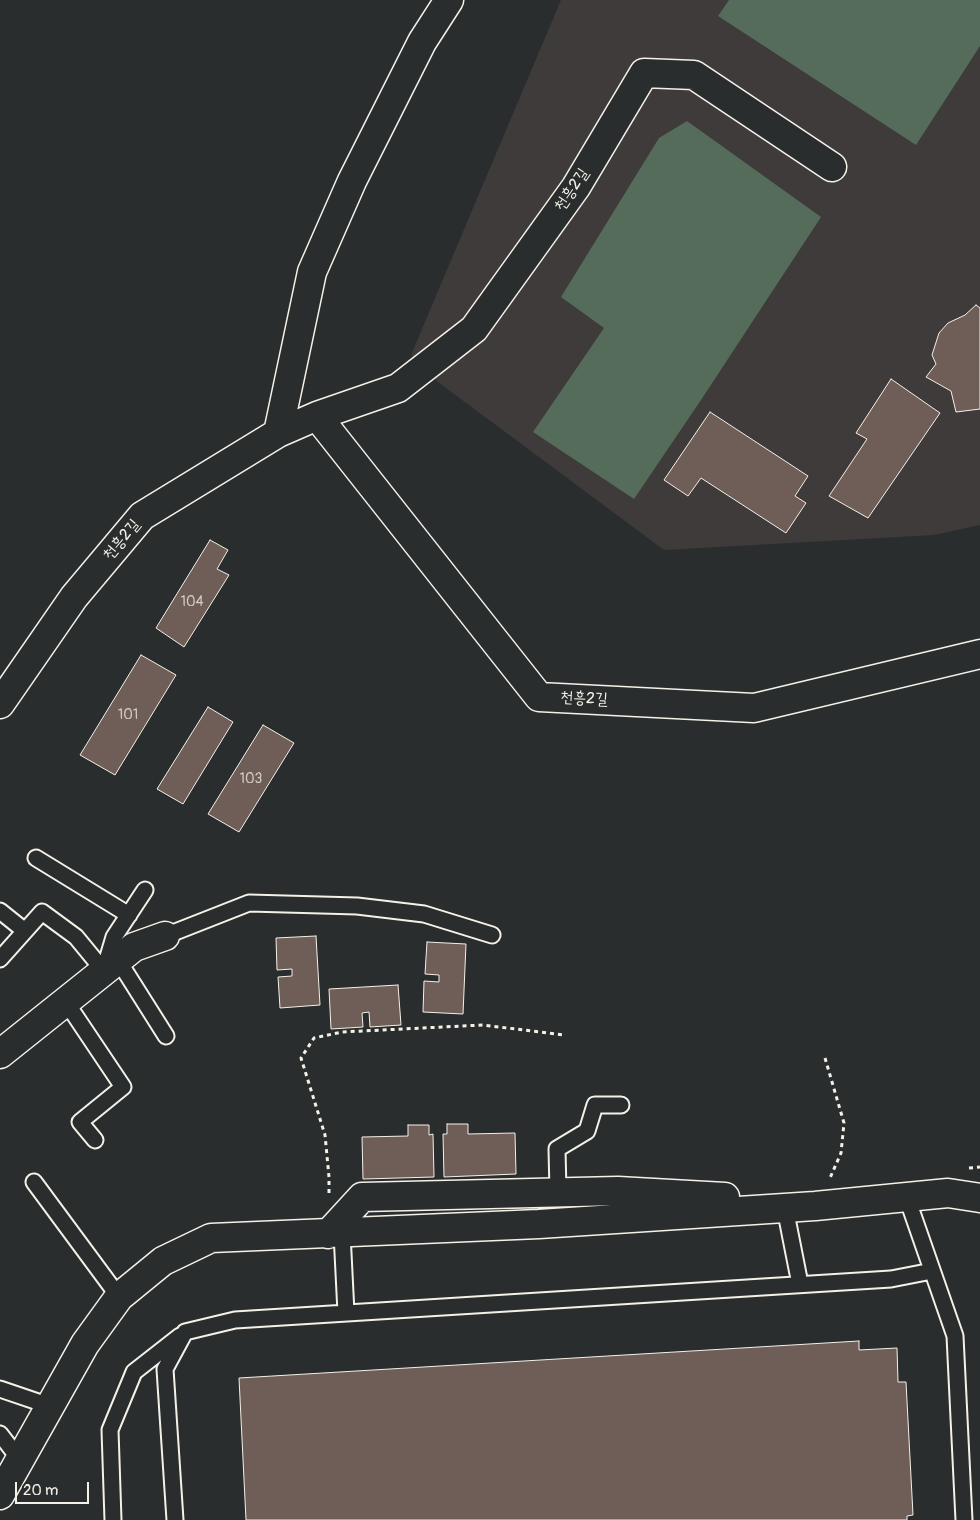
<!DOCTYPE html>
<meta charset="utf-8">
<style>
body{margin:0}
#map{position:relative;width:980px;height:1520px;overflow:hidden;background:#2a2d2e;font-family:Pangolin,sans-serif}
canvas{display:block}
.scale{position:absolute;left:15px;top:1482px;width:74px;height:22px;box-sizing:border-box;border:2px solid #f4f1e8;border-top:0;padding-left:6px;font-size:15px;line-height:18px;white-space:nowrap;color:#f4f1e8;-webkit-text-stroke:4px #2a2d2e;paint-order:stroke}
</style>
<div id="map">
<canvas width="980" height="1520"></canvas>
<div class="scale">20 m</div>
</div>
<script>
const ctx = document.querySelector('canvas').getContext('2d');
ctx.lineJoin = 'round';
function fillPath(path, color) { ctx.fillStyle = color; ctx.fill(path, 'evenodd'); }
const shape = rows => new Path2D(rows.map(r => 'M' + r).join(''));
function strokePath(path, color, width, dash) { ctx.strokeStyle = color; ctx.lineWidth = width; ctx.lineCap = dash ? 'butt' : 'round'; ctx.setLineDash(dash || []); ctx.stroke(path); }
function drawText(font, color, halo, rows, align = 'center') {
  ctx.font = font + ' Pangolin,"Poor Story",sans-serif'; ctx.lineWidth = 5; ctx.setLineDash([]); ctx.textBaseline = 'middle'; ctx.strokeStyle = halo; ctx.fillStyle = color; for (const [text, x, y, turn = 0] of rows) {
    ctx.save(); ctx.translate(x, y); ctx.rotate((+turn || 0) * Math.PI / 180); ctx.textAlign = isNaN(turn) ? turn : align; if (halo) ctx.strokeText(text, 0, 0); ctx.fillText(text, 0, 0); ctx.restore();
  }
}
const built = shape([
 [561,0,980,0,980,525,934,535,664,550,438,382,411,355]
]);
const green = shape([
 [729,0,980,0,980,46,916,145,718,16],
 [687,121,821,217,703,397,634,499,533,432,604,328,561,297,659,138]
]);
const building = shape([
 [976,305,980,308,980,409,956,412,951,391,926,377,936,364,932,355,939,333,948,323,965,315,976,305],
 [891,379,940,413,868,518,829,496,867,439,856,433,891,379],
 [710,412,808,476,795,496,806,503,786,533,701,478,688,496,664,480,710,412],
 [210,540,228,550,217,569,229,575,184,647,156,628,210,540],
 [141,655,176,675,115,775,80,755,141,655],
 [208,707,233,722,183,804,157,789,208,707],
 [263,725,294,743,239,832,208,814,263,725],
 [316,936,320,1005,280,1008,278,977,292,976,292,969,277,970,276,938,316,936],
 [427,942,466,944,463,1014,423,1012,424,981,439,982,439,975,425,974,427,942],
 [398,985,401,1025,370,1027,369,1012,362,1013,363,1027,331,1029,329,989,398,985],
 [447,1124,468,1124,468,1134,515,1133,516,1174,444,1177,443,1134,447,1134,447,1124],
 [408,1125,429,1125,429,1135,433,1134,434,1177,363,1179,362,1137,408,1136,408,1125],
 [859,1341,859,1350,897,1348,898,1382,906,1382,913,1515,907,1516,907,1520,246,1520,239,1378,859,1341]
]);
const path = shape([
 [825,1058,844,1123,841,1153,830,1178],
 [969,1168,980,1167],
 [329,1193,329,1177,325,1135,301,1058,314,1038,342,1032,483,1025,564,1035]
]);
const lane = shape([
 [36,858,129,915],
 [0,911,25,931],
 [165,936,249,903,357,906,424,914,492,935],
 [0,959,42,912,76,937,104,971],
 [118,960,166,1036],
 [105,967,114,937,145,890],
 [66,1002,123,1087,80,1122,95,1140],
 [34,1182,119,1297],
 [558,1192,557,1149,587,1131,595,1105,621,1105],
 [907,1198,955,1336,964,1520],
 [785,1208,800,1284],
 [342,1233,346,1313],
 [0,1389,50,1406],
 [0,1434,20,1460],
 [113,1520,110,1430,134,1372,180,1336],
 [175,1520,165,1369,185,1332,235,1320,891,1279,932,1271]
]);
const street = shape([
 [317,416,539,697,754,708,980,654],
 [278,433,312,272,352,181,422,42,449,0],
 [0,704,74,597,142,516,278,433,317,416,398,388,474,329,576,187,644,73,694,75,832,167],
 [0,1054,134,947,165,936],
 [328,1234,362,1197,618,1191,725,1197],
 [0,1495,85,1344,119,1297,163,1261,211,1238,539,1224,815,1206,948,1193,980,1198]
]);
const numberNames = [
 ["104",192,602],
 ["101",128,715],
 ["103",251,779]
];
const streetNames = [
 ["천흥2길",572,190,-56],
 ["천흥2길",122,540,-50],
 ["천흥2길",584,699,3]
];
fillPath(built, '#3f3b3b');
fillPath(green, '#546c59');
fillPath(building, '#6f5d58');
strokePath(building, '#f4f1e8', 1);
strokePath(lane, '#f4f1e8', 19);
strokePath(street, '#f4f1e8', 31);
strokePath(path, '#f4f1e8', 3, [4, 4]);
strokePath(lane, '#2a2d2e', 15);
strokePath(street, '#2a2d2e', 28);
drawText('14px', '#d3ccc4', null, numberNames);
drawText('16px', '#f4f1e8', '#2a2d2e', streetNames);
</script>
